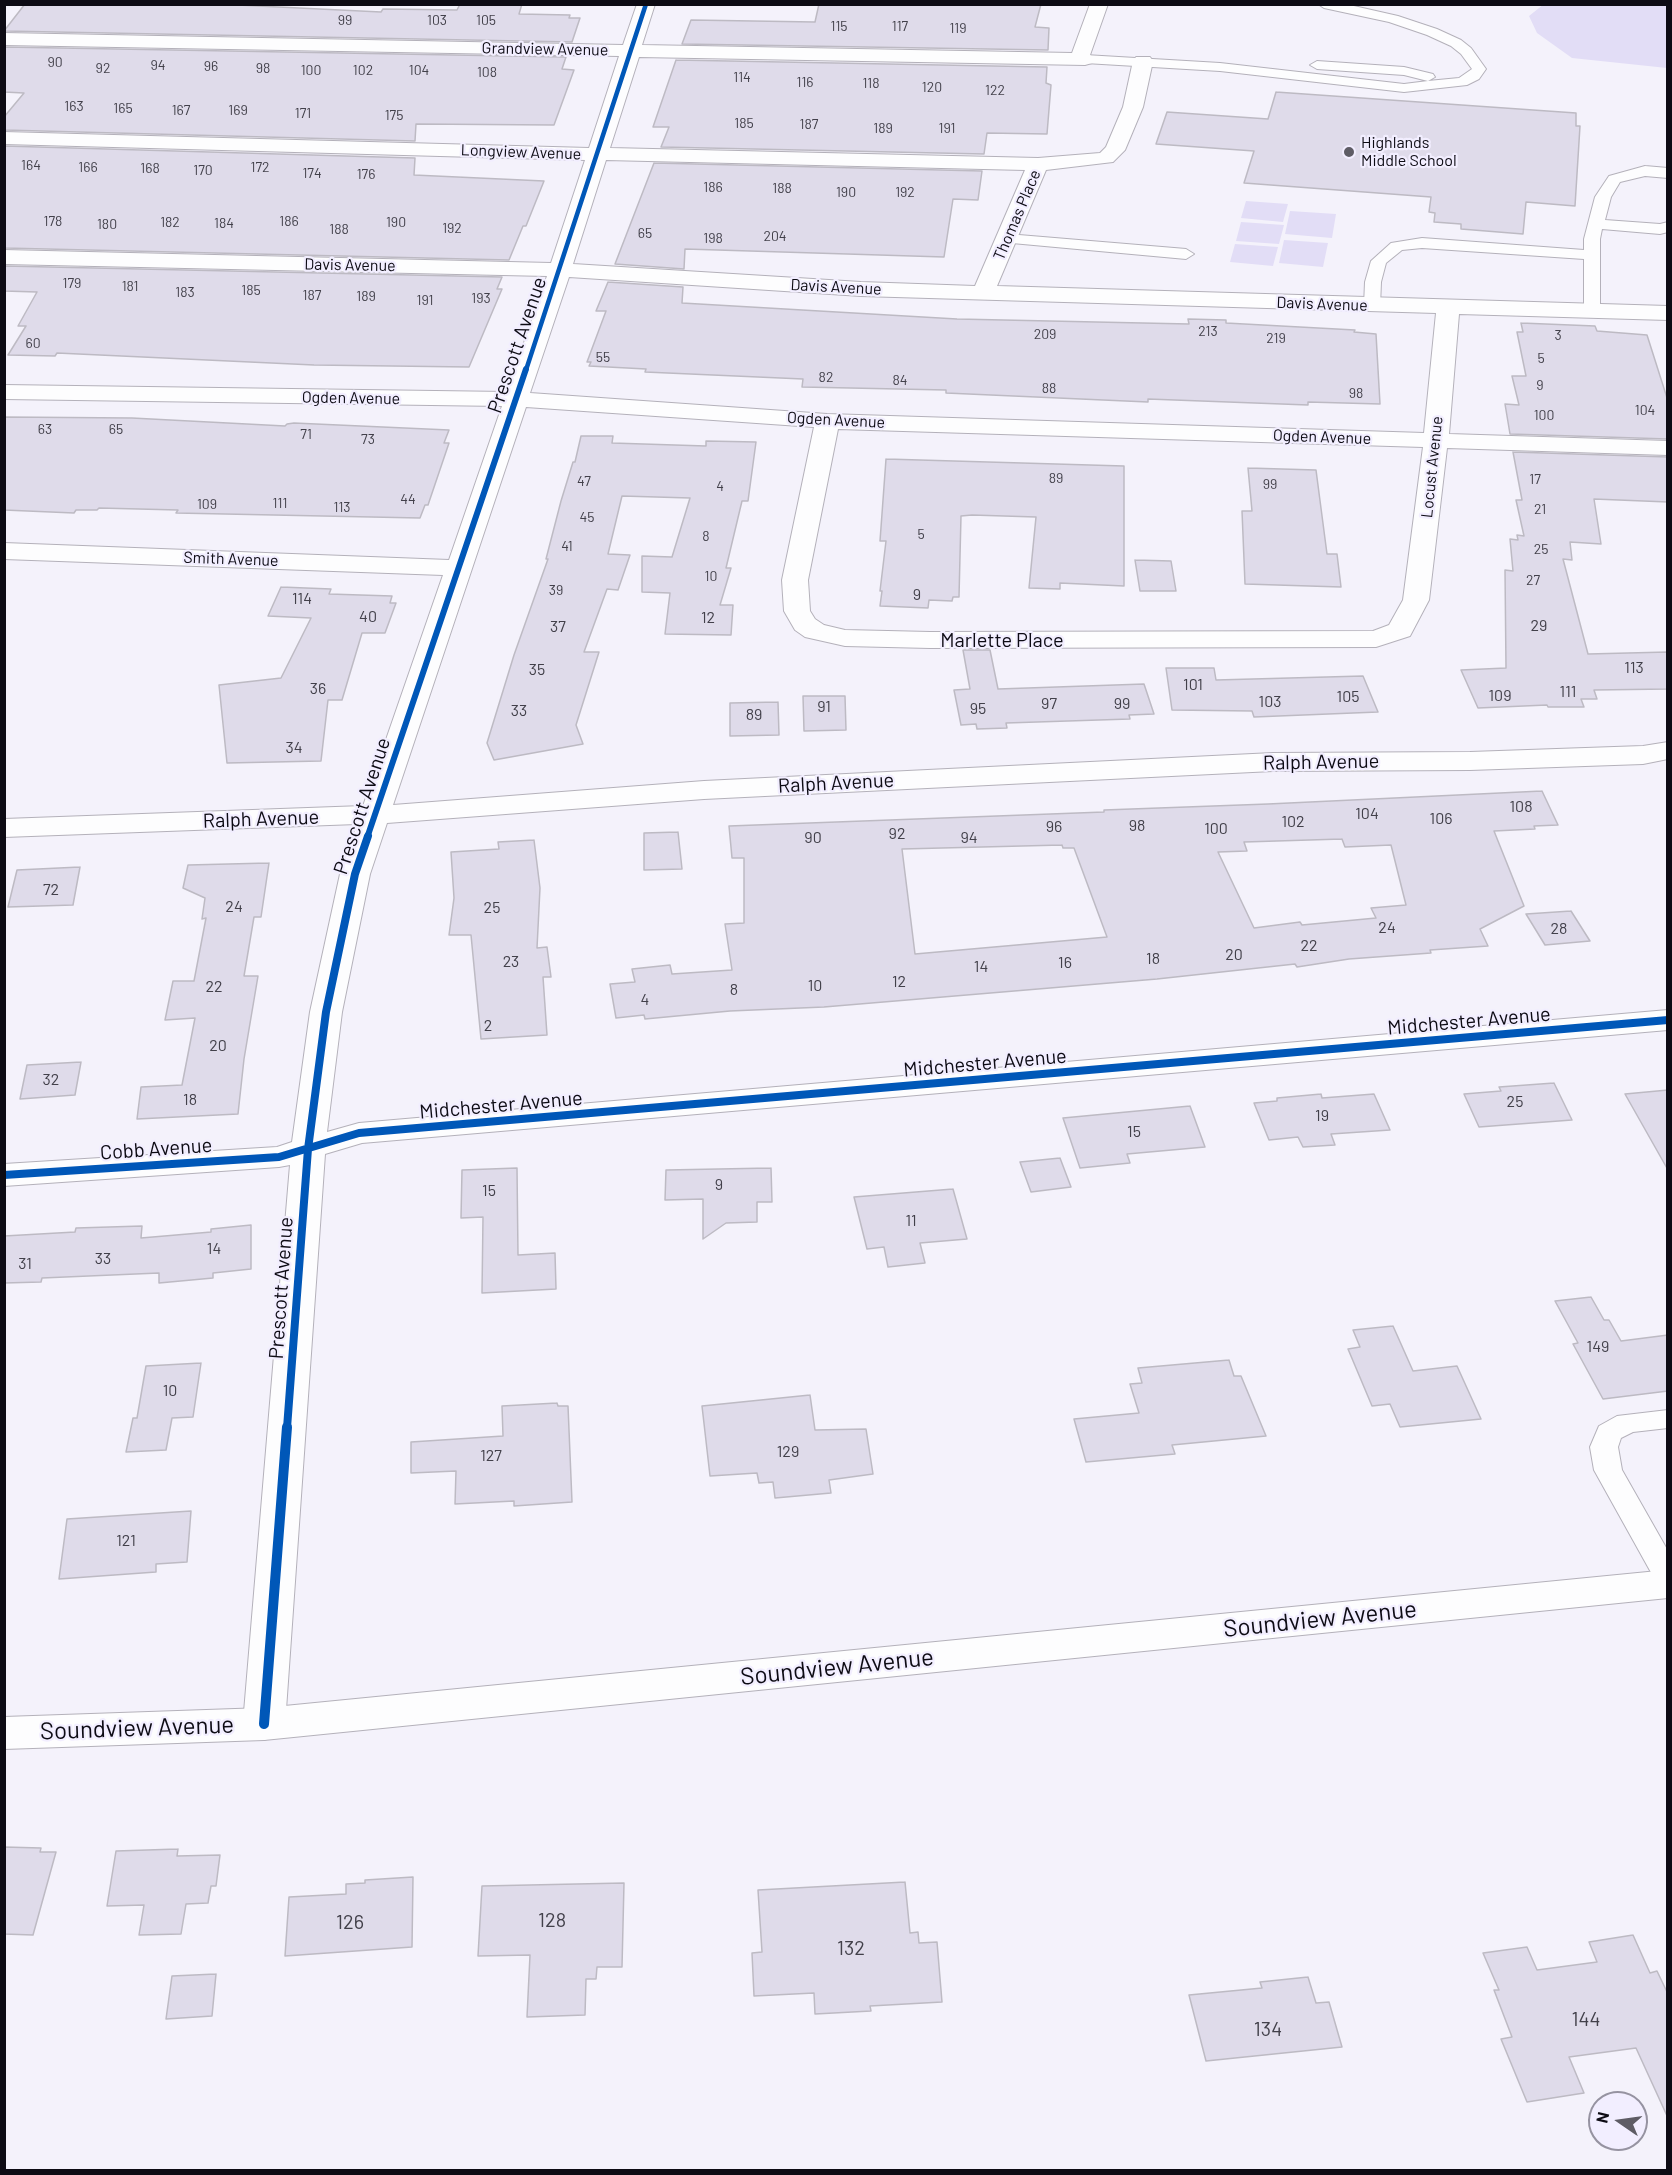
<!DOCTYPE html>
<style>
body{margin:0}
#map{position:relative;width:1672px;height:2175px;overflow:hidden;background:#f4f2fb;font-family:Barlow,sans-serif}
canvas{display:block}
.frame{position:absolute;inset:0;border:6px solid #0d0b14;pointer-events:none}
.north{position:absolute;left:1588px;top:2091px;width:60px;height:60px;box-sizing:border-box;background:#f2eeff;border:2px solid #9693a1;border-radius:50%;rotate:283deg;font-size:16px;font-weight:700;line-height:24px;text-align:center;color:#0d0b14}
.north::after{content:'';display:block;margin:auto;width:21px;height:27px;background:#5e5c65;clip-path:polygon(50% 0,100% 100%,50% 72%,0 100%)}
</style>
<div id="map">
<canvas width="1672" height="2175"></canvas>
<div class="frame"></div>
<div class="north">N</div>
</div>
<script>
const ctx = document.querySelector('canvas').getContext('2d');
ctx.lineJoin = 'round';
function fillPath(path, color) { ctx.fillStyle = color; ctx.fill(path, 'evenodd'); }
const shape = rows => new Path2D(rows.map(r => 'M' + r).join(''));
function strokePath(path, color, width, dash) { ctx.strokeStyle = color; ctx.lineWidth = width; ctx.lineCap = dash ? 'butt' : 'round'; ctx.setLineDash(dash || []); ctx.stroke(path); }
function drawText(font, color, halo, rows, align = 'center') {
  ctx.font = font + ' Barlow,sans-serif'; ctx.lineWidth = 4.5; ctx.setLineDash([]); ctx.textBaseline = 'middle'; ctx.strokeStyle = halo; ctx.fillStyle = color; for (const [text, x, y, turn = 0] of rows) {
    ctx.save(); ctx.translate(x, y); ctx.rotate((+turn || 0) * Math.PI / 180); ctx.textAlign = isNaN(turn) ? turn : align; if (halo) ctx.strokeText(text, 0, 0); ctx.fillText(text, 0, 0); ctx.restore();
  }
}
const green = shape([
 [1544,4,1667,5,1667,68,1572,58,1537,33,1529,16],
 [1246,201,1288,204,1283,222,1241,218],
 [1290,211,1336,214,1332,238,1285,234],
 [1241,222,1284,225,1279,244,1236,241],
 [1284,240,1328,243,1323,267,1279,263],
 [1235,244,1278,247,1273,266,1230,262]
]);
const building = shape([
 [25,4,217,4,381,12,383,9,457,10,460,4,522,4,519,14,570,15,569,18,580,18,572,42,4,31,25,4],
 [819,4,1041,4,1035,27,1049,28,1048,50,682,44,691,20,815,22,819,4],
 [4,47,566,57,562,69,574,70,554,125,416,124,415,141,4,130,4,117,24,93,4,92,4,47],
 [676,60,1047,67,1046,83,1051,85,1047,134,987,133,984,154,661,147,669,127,653,127,676,60],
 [1276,92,1576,113,1576,126,1580,126,1575,206,1526,202,1523,234,1461,229,1461,224,1434,222,1435,213,1429,212,1431,197,1244,183,1254,151,1156,144,1167,112,1268,119,1276,92],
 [4,146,415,158,414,175,544,181,526,226,523,226,509,260,4,248,4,146],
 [654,163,982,171,978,200,953,199,944,257,685,249,684,269,615,264,654,163],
 [4,266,502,277,497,289,502,289,469,367,314,365,57,353,55,356,8,355,26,326,18,326,37,292,4,291,4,266],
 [608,282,683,287,682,303,957,319,1189,324,1188,319,1226,320,1226,323,1355,330,1354,332,1376,334,1380,404,1308,402,1308,405,1148,399,1148,402,946,393,946,390,802,387,803,379,645,372,646,369,589,366,591,362,587,362,606,311,596,311,608,282],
 [1521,323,1595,326,1597,331,1647,335,1668,401,1668,439,1510,434,1505,404,1519,405,1512,376,1526,376,1517,332,1523,332,1521,323],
 [4,417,132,418,285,426,287,424,294,423,449,430,444,443,449,443,428,505,425,505,420,518,176,513,178,510,99,508,97,510,76,510,74,513,4,510,4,417],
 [581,436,613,436,612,443,706,446,706,441,756,442,748,501,742,501,726,568,731,568,720,605,733,605,731,635,665,634,670,593,642,592,642,556,672,557,690,498,622,496,608,554,630,555,618,590,607,589,584,652,599,652,576,725,583,744,494,760,487,743,514,655,548,559,546,559,561,501,573,462,575,462,581,436],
 [1513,452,1668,457,1668,502,1594,499,1601,544,1570,542,1572,560,1563,559,1588,654,1668,652,1668,689,1594,690,1597,699,1581,699,1584,707,1548,707,1547,705,1478,708,1461,670,1506,668,1505,570,1513,571,1510,539,1518,540,1517,535,1524,536,1516,500,1522,500,1513,452],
 [886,459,1124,466,1124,586,1060,583,1060,589,1029,588,1036,517,972,515,961,516,959,597,953,597,952,601,929,600,928,608,880,606,882,591,880,591,886,541,880,541,886,459],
 [1248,468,1316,470,1327,554,1337,554,1341,587,1245,584,1242,511,1252,511,1248,468],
 [1135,560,1171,561,1176,591,1140,591,1135,560],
 [281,587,331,589,329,594,392,596,390,603,396,603,385,633,362,633,342,700,328,700,321,761,227,763,219,685,281,678,311,618,268,616,281,587],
 [963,650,990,650,998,689,1144,684,1154,714,1129,715,1130,719,1006,723,1007,728,977,729,976,724,961,725,954,690,970,689,963,650],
 [1166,668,1214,668,1216,680,1363,676,1378,712,1254,717,1252,711,1172,710,1166,668],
 [803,696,845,696,846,730,804,731,803,696],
 [778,702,779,735,730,736,730,703,778,702],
 [1542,791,1558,825,1534,826,1535,829,1494,831,1524,906,1480,929,1488,946,1430,950,1431,953,1349,959,1297,967,1295,964,1157,979,824,1007,730,1011,645,1019,644,1015,616,1018,610,984,635,982,632,969,670,965,672,974,732,970,725,924,744,923,744,858,732,858,729,826,1104,812,1104,810,1268,804,1542,791],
 [1342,839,1345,847,1391,845,1406,905,1371,908,1376,918,1302,925,1300,922,1254,928,1218,852,1247,851,1244,842,1342,839],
 [1062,845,1063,848,1074,848,1107,937,915,954,902,849,1062,845],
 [678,832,682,869,644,870,644,833,678,832],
 [534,840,540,888,537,948,547,947,551,977,543,977,547,1035,481,1039,471,935,449,935,454,898,451,852,499,849,498,842,534,840],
 [269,863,261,917,254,917,244,976,258,976,244,1059,238,1114,137,1119,141,1087,182,1085,195,1018,165,1020,173,981,194,981,206,918,202,919,205,898,183,888,188,865,269,863],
 [80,867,73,905,8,907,17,870,80,867],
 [1571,911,1590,941,1545,945,1526,914,1571,911],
 [81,1062,75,1095,20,1099,27,1065,81,1062],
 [1554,1083,1572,1120,1479,1127,1464,1094,1501,1091,1499,1087,1554,1083],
 [1668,1090,1668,1170,1625,1094,1668,1090],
 [1321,1094,1322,1098,1374,1094,1390,1130,1331,1134,1335,1145,1303,1147,1298,1137,1269,1140,1254,1103,1277,1101,1277,1098,1321,1094],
 [1190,1106,1205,1147,1127,1154,1130,1163,1080,1168,1063,1118,1190,1106],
 [1060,1158,1071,1187,1031,1192,1020,1162,1060,1158],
 [517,1168,518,1255,555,1253,556,1289,482,1293,483,1217,461,1218,462,1170,517,1168],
 [771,1168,772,1202,757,1202,757,1222,726,1223,703,1239,703,1199,665,1200,666,1170,771,1168],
 [953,1189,967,1239,920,1243,925,1263,888,1267,884,1247,867,1249,854,1197,953,1189],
 [251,1225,251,1269,213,1273,213,1278,159,1283,159,1273,42,1278,41,1282,4,1283,4,1236,75,1232,76,1228,142,1226,141,1238,211,1232,211,1229,251,1225],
 [1591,1297,1604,1320,1609,1320,1621,1341,1668,1335,1668,1391,1603,1399,1573,1344,1578,1343,1555,1301,1591,1297],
 [1393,1326,1413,1371,1457,1366,1481,1419,1400,1427,1390,1404,1372,1406,1348,1349,1360,1347,1353,1330,1393,1326],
 [1229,1360,1234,1376,1241,1376,1266,1436,1172,1445,1175,1454,1086,1462,1074,1419,1139,1413,1130,1384,1142,1383,1138,1368,1229,1360],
 [201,1363,193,1417,172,1418,166,1450,126,1452,133,1418,137,1418,146,1366,201,1363],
 [810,1395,815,1430,866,1429,873,1474,829,1480,831,1493,775,1498,773,1482,759,1483,757,1473,710,1476,702,1406,810,1395],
 [557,1403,558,1406,568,1406,572,1502,514,1506,514,1501,455,1504,456,1471,411,1473,411,1442,503,1436,502,1406,557,1403],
 [191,1511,187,1562,156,1564,156,1572,59,1579,67,1519,191,1511],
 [4,1847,41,1848,40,1852,56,1852,33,1935,4,1934,4,1847],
 [178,1849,177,1856,220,1855,216,1886,211,1886,208,1903,186,1904,181,1934,139,1935,144,1905,107,1906,116,1851,178,1849],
 [413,1877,412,1947,285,1956,289,1897,346,1894,346,1884,365,1883,365,1880,413,1877],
 [905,1882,910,1933,918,1932,919,1943,937,1942,942,2002,870,2006,871,2011,815,2014,814,1993,754,1996,752,1953,762,1952,758,1890,905,1882],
 [624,1883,622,1967,597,1967,596,1979,586,1979,585,2015,527,2017,530,1955,478,1956,482,1886,624,1883],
 [1633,1935,1650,1973,1657,1971,1668,1994,1668,2118,1636,2048,1569,2057,1584,2093,1527,2102,1501,2039,1512,2037,1494,1990,1499,1990,1483,1953,1527,1947,1537,1970,1597,1962,1589,1942,1633,1935],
 [216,1974,212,2016,166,2019,172,1976,216,1974],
 [1308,1977,1316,2003,1329,2002,1342,2047,1206,2061,1189,1995,1262,1988,1260,1982,1308,1977]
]);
const lane = shape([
 [1318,4,1345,4,1398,16,1437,29,1461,40,1471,48,1486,69,1479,79,1467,85,1404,92,1220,71,1085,63,1078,59,1085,55,1220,63,1404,84,1428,81,1404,75,1317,69,1310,65,1317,61,1404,67,1433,74,1435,77,1428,81,1459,78,1472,69,1461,54,1451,46,1427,35,1389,22,1324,8,1318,4],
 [1645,166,1668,168,1668,178,1645,176,1620,182,1611,197,1605,220,1660,224,1668,222,1668,232,1660,234,1602,229,1600,239,1600,312,1598,316,1586,316,1584,312,1584,259,1422,248,1402,250,1386,263,1381,282,1380,306,1372,311,1364,306,1365,282,1371,261,1391,243,1422,238,1584,250,1584,239,1595,197,1609,176,1645,166],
 [1007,234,1186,249,1194,254,1186,259,1001,242,999,239,1007,234],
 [1668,1410,1668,1428,1633,1432,1621,1438,1618,1447,1622,1470,1668,1551,1668,1588,1658,1585,1594,1470,1590,1447,1599,1426,1617,1416,1668,1410]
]);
const street = shape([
 [637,4,655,4,642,45,1072,53,1090,4,1108,4,1090,55,1095,59,1092,63,1085,65,639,57,610,148,1038,158,1100,153,1106,147,1123,107,1133,61,1136,57,1150,57,1153,61,1143,107,1125,150,1113,162,1046,170,997,286,1668,306,1668,320,1459,314,1449,434,1668,441,1668,455,1447,448,1429,600,1410,636,1376,647,930,648,845,646,805,637,795,630,784,611,782,580,814,427,526,407,393,805,704,781,1273,753,1470,752,1643,746,1668,742,1668,759,1643,764,1470,770,1273,771,704,799,387,823,370,874,342,1012,327,1132,359,1123,1668,1010,1668,1030,362,1143,325,1154,285,1724,279,1735,264,1740,249,1735,243,1724,290,1165,279,1167,4,1186,4,1164,277,1147,292,1142,310,1012,340,874,357,824,4,837,4,819,363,806,443,575,4,559,4,543,449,560,502,406,4,399,4,385,507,392,547,276,4,264,4,250,551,263,585,160,4,144,4,132,589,148,619,56,4,45,4,33,623,45,637,4],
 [606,160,1025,170,975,286,861,282,573,264,606,160],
 [569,277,861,296,1436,313,1424,433,827,414,530,393,569,277],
 [838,429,1423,447,1403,600,1389,625,1373,631,930,632,845,630,824,625,815,619,810,611,808,580,838,429]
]);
const secondary = shape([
 [1668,1570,1668,1598,264,1740,4,1749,4,1717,264,1708,1668,1570]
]);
const cyclewayFar3 = shape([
 [526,370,646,4]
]);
const cyclewayFar2 = shape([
 [367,838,526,369]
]);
const cyclewayFar1 = shape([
 [4,1175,279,1157,359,1133,1668,1020],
 [287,1428,308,1149,326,1012,355,874,368,836]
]);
const cycleway = shape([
 [264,1724,287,1427]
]);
const markers = [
 [1349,152,6,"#5e5c65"]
];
const farNumbernames = [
 ["99",345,20],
 ["103",437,20],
 ["105",486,20],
 ["115",839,26],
 ["117",900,26],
 ["119",958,28],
 ["90",55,62],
 ["94",158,65],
 ["96",211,66],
 ["92",103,68],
 ["98",263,68],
 ["100",311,70],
 ["102",363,70],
 ["104",419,70],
 ["108",487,72],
 ["114",742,77],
 ["116",805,82],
 ["118",871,83],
 ["120",932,87],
 ["122",995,90],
 ["163",74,106],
 ["165",123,108],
 ["167",181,110],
 ["169",238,110],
 ["171",303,113],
 ["175",394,115],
 ["185",744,123],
 ["187",809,124],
 ["189",883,128],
 ["191",947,128],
 ["164",31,165],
 ["166",88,167],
 ["172",260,167],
 ["168",150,168],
 ["170",203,170],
 ["174",312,173],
 ["176",366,174],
 ["186",713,187],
 ["188",782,188],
 ["190",846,192],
 ["192",905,192],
 ["178",53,221],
 ["186",289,221],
 ["182",170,222],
 ["190",396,222],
 ["184",224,223],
 ["180",107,224],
 ["192",452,228],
 ["188",339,229],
 ["65",645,233],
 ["204",775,236],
 ["198",713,238],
 ["179",72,283],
 ["181",130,286],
 ["185",251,290],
 ["183",185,292],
 ["187",312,295],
 ["189",366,296],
 ["193",481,298],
 ["191",425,300],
 ["213",1208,331],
 ["209",1045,334],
 ["3",1558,335],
 ["219",1276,338],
 ["60",33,343],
 ["55",603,357],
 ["5",1541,358],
 ["82",826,377],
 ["84",900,380],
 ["9",1540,385],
 ["88",1049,388],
 ["98",1356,393],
 ["104",1645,410],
 ["100",1544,415],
 ["63",45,429],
 ["65",116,429],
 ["71",306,434],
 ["73",368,439],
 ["89",1056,478],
 ["17",1535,479],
 ["47",584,481],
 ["99",1270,484],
 ["4",720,486],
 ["44",408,499],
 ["111",280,503],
 ["109",207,504],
 ["113",342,507],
 ["21",1540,509],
 ["45",587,517],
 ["5",921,534],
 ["8",706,536],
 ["41",567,546],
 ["25",1541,549],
 ["10",711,576],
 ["27",1533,580],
 ["39",556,590]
];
const farStreetnames = [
 ["Grandview Avenue",545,49,1],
 ["Longview Avenue",521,152,2],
 ["Thomas Place",1017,215,-67],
 ["Davis Avenue",350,265,1],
 ["Davis Avenue",836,287,3],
 ["Davis Avenue",1322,304,2],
 ["Ogden Avenue",351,398,1],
 ["Ogden Avenue",836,420,3],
 ["Ogden Avenue",1322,437,2],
 ["Locust Avenue",1432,467,-84],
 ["Smith Avenue",231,559,2]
];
const farPoinames = [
 ["Highlands",1361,143],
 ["Middle School",1361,161]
];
const numberNames = [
 ["9",917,595],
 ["114",302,599],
 ["40",368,617],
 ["12",708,618],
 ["29",1539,626],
 ["37",558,627],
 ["113",1634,668],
 ["35",537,670],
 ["101",1193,685],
 ["36",318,689],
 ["111",1568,692],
 ["109",1500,696],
 ["105",1348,697],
 ["103",1270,702],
 ["97",1049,704],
 ["99",1122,704],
 ["91",824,707],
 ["95",978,709],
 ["33",519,711],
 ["89",754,715],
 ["34",294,748],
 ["108",1521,807],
 ["104",1367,814],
 ["106",1441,819],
 ["102",1293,822],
 ["98",1137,826],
 ["96",1054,827],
 ["100",1216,829],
 ["92",897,834],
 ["90",813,838],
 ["94",969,838],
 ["72",51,890],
 ["24",234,907],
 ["25",492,908],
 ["24",1387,928],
 ["28",1559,929],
 ["22",1309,946],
 ["20",1234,955],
 ["18",1153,959],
 ["23",511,962],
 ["16",1065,963],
 ["14",981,967],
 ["12",899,982],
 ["10",815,986],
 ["22",214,987],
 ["8",734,990],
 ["4",645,1000],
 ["2",488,1026],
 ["20",218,1046],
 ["32",51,1080],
 ["18",190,1100],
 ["25",1515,1102],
 ["19",1322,1116],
 ["15",1134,1132],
 ["9",719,1185],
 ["15",489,1191],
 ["11",911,1221],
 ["14",214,1249],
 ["33",103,1259],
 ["31",25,1264],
 ["149",1598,1347],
 ["10",170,1391],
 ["129",788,1452],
 ["127",491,1456],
 ["121",126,1541]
];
const streetNames = [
 ["Prescott Avenue",517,345,-71],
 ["Marlette Place",1002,640],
 ["Ralph Avenue",1321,762,-1],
 ["Ralph Avenue",836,783,-3],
 ["Prescott Avenue",362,806,-72],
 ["Ralph Avenue",261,819,-2],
 ["Midchester Avenue",1469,1021,-5],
 ["Midchester Avenue",985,1063,-5],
 ["Midchester Avenue",501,1105,-5],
 ["Cobb Avenue",156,1149,-4],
 ["Prescott Avenue",281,1288,-86]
];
const nearNumbernames = [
 ["128",552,1920],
 ["126",350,1922],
 ["132",851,1948],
 ["144",1586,2019],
 ["134",1268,2029]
];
const nearStreetnames = [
 ["Soundview Avenue",1320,1619,-6],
 ["Soundview Avenue",837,1667,-6],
 ["Soundview Avenue",137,1728,-2]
];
fillPath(green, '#e2ddf6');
fillPath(building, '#dfdbea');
strokePath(building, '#bdbac3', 1.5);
strokePath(lane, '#b4b1ba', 2);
strokePath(street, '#b4b1ba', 2);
strokePath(secondary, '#b4b1ba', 2);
fillPath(lane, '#fdfdfe');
fillPath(street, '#fdfdfe');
fillPath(secondary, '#fdfdfe');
strokePath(cyclewayFar3, '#0057b8', 4.5);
strokePath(cyclewayFar2, '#0057b8', 6);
strokePath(cyclewayFar1, '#0057b8', 8);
strokePath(cycleway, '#0057b8', 10);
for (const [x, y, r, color] of markers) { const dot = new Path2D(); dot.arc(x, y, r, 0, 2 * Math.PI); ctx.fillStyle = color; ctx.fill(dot); strokePath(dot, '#f2eeff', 2); }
drawText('14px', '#42404a', null, farNumbernames);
drawText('16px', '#0d0b14', '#f2eeff', farStreetnames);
drawText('16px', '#0d0b14', '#f2eeff', farPoinames, 'left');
drawText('16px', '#42404a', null, numberNames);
drawText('20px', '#0d0b14', '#f2eeff', streetNames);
drawText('20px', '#42404a', null, nearNumbernames);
drawText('24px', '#0d0b14', '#f2eeff', nearStreetnames);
</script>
